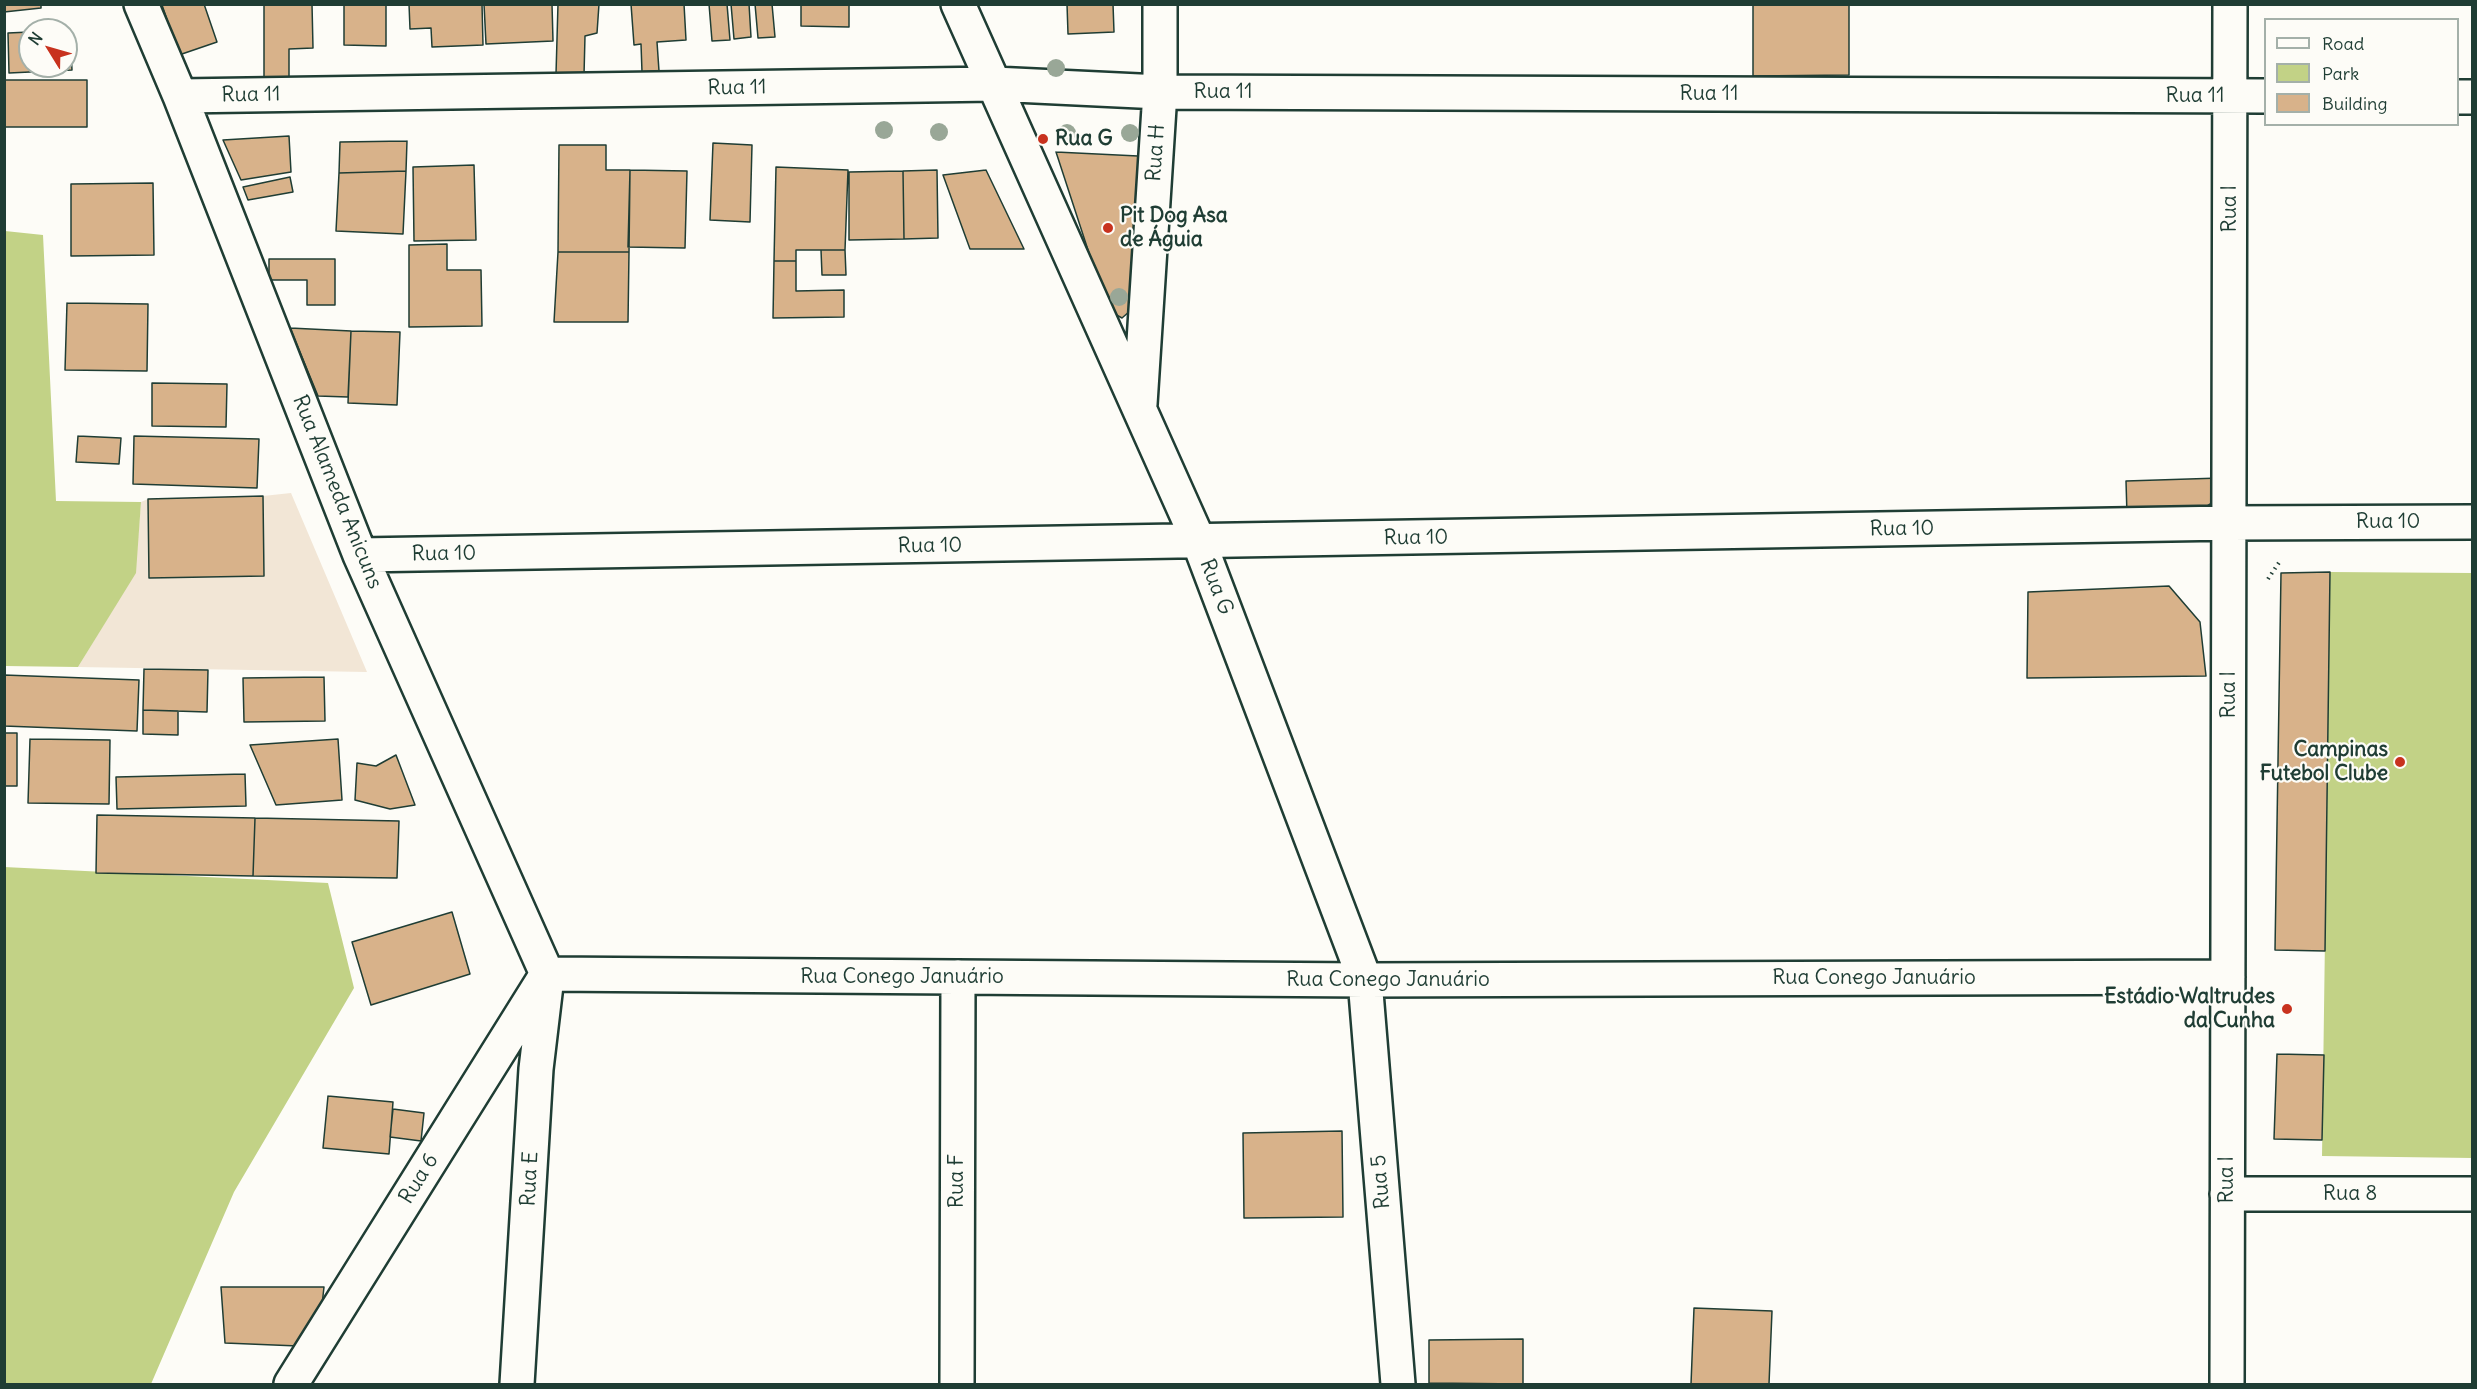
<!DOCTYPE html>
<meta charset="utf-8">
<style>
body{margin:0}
#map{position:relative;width:2477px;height:1389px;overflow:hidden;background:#fdfcf7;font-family:Delius,sans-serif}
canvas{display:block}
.frame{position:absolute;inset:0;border:6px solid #1f3d34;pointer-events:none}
.legend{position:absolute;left:2264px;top:18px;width:195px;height:108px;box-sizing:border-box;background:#fdfcf7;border:2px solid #a4b0a9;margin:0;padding:8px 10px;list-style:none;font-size:18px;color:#1f3d34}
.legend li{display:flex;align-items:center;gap:12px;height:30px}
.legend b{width:30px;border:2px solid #a4b0a9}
.north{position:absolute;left:18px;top:18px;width:60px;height:60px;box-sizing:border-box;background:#fdfcf7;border:2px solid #a4b0a9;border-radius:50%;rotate:307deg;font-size:16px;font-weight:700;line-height:24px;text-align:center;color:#1f3d34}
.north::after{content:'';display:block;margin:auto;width:21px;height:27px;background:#c8321e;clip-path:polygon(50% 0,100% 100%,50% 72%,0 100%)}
</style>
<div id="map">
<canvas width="2477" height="1389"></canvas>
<div class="frame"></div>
<ul class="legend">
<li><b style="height:8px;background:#fdfcf7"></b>Road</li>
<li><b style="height:16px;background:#c2d286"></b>Park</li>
<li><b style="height:16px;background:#d8b28a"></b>Building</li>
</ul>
<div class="north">N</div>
</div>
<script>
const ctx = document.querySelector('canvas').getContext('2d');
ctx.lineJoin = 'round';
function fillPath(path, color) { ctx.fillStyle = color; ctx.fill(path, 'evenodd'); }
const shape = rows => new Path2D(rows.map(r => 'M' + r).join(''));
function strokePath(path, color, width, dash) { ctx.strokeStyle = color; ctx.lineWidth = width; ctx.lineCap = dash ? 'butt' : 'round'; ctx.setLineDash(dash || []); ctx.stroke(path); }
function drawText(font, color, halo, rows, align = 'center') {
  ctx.font = font + ' Delius,sans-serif'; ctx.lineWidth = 4.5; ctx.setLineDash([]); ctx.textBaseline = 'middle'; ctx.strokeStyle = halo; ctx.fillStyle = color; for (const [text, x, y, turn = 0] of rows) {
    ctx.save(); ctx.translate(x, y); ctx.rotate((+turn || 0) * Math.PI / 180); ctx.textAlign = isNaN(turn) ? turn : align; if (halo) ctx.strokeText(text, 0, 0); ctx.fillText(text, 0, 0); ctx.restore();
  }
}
const built = shape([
 [291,493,367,672,78,667,135,573,141,502,148,499,263,496]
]);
const green = shape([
 [5,231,43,235,56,501,141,502,136,573,78,667,5,666],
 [2330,572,2472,573,2472,1158,2322,1156],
 [4,867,328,883,354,988,234,1192,151,1384,5,1384]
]);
const building = shape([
 [4,4,41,4,41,8,4,12,4,4],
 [204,4,217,42,179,55,162,5,204,4],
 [264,4,312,4,313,48,289,49,289,77,264,77,264,4],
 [344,4,386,4,386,46,344,45,344,4],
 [409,4,482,4,483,45,432,47,431,28,410,29,409,4],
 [484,4,552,4,553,41,486,44,484,4],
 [558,4,599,4,597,33,585,36,584,75,556,74,558,4],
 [631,4,684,4,686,40,657,42,659,71,642,72,641,44,634,45,631,4],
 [709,4,727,4,730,40,712,41,709,4],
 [731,4,749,4,751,37,734,39,731,4],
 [755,4,772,4,775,37,758,38,755,4],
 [801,4,849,4,849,27,801,26,801,4],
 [1067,4,1113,4,1114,32,1068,34,1067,4],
 [1753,4,1849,4,1849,75,1753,76,1753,4],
 [66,31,70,31,72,70,9,73,8,33,30,32,30,66,66,66,66,31],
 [4,80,87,80,87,127,4,127,4,80],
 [289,136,291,172,241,180,223,140,289,136],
 [407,141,406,171,339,173,340,142,407,141],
 [713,143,752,145,750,222,710,220,713,143],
 [559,145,606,145,606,170,630,170,629,252,558,252,559,145],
 [1056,152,1138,156,1134,301,1130,311,1122,318,1111,312,1104,299,1056,152],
 [474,165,476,240,414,241,413,167,474,165],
 [776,167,848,170,845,250,796,250,796,261,774,261,776,167],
 [630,170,687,171,685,248,628,247,630,170],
 [937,170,938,238,904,239,903,171,937,170],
 [986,170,1024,249,970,249,943,175,986,170],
 [406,171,403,234,336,231,339,173,406,171],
 [903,171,904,239,849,240,849,172,903,171],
 [290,177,293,192,248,200,243,187,290,177],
 [153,183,154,255,71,256,71,184,153,183],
 [447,244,447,270,481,270,482,326,409,327,409,245,447,244],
 [821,250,845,250,846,275,822,275,821,250],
 [558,252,629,252,628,322,554,322,558,252],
 [269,259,335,259,335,305,307,305,307,280,269,280,269,259],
 [774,261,796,261,796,291,844,290,844,317,773,318,774,261],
 [67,303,148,304,147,371,65,370,67,303],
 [290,328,351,331,348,397,318,396,290,328],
 [351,331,400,332,397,405,348,403,351,331],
 [152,383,227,384,226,427,152,426,152,383],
 [78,436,121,438,119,464,76,462,78,436],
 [134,436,259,439,257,488,133,484,134,436],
 [2220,478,2221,497,2198,512,2127,515,2126,481,2220,478],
 [263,496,264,576,149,578,148,499,263,496],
 [2330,572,2325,951,2275,950,2281,573,2330,572],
 [2169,586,2200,622,2206,676,2027,678,2028,592,2169,586],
 [144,669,208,670,207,712,143,710,144,669],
 [4,675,139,680,137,731,4,726,4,675],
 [324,677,325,721,244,722,243,678,324,677],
 [143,710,178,711,178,735,143,734,143,710],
 [4,733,17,733,17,786,4,786,4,733],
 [30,739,110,740,109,804,28,803,30,739],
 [338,739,342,800,276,805,250,745,338,739],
 [396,755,415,805,390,809,355,800,357,763,376,766,396,755],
 [245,774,246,806,117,809,116,777,245,774],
 [97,815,255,818,253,876,96,873,97,815],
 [255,818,399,821,397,878,253,876,255,818],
 [452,912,470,974,371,1005,352,942,452,912],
 [2277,1054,2324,1055,2322,1140,2274,1139,2277,1054],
 [328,1096,393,1102,389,1154,323,1148,328,1096],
 [393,1109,424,1113,421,1141,390,1137,393,1109],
 [1342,1131,1343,1217,1244,1218,1243,1133,1342,1131],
 [221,1287,324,1287,322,1305,298,1346,225,1343,221,1287],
 [1694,1308,1772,1311,1769,1384,1691,1384,1694,1308],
 [1523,1339,1523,1384,1429,1383,1429,1340,1523,1339]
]);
const path = shape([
 [2268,579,2280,561]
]);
const street = shape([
 [141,4,180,96,360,555,547,974],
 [958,4,1199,542,1365,980,1398,1384],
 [180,96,994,84,1160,92,2266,96],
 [2458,97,2472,97],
 [1140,404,1160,92,1160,4],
 [360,555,2229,523,2472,522],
 [547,974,1365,980,2228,977],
 [2227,1194,2472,1194],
 [291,1384,547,974],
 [517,1384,536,1069,546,985],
 [957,1384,958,977],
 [2227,1384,2230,4]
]);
const trees = [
 [1056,68],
 [884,130],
 [939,132],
 [1067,133],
 [1130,133],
 [1119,297]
];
const markers = [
 [1043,139,6,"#c8321e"],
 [1108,228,6,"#c8321e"],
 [2400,762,6,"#c8321e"],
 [2287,1009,6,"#c8321e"]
];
const streetNames = [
 ["Rua 11",737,88,-1],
 ["Rua 11",1223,92],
 ["Rua 11",1709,94],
 ["Rua 11",251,95,-1],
 ["Rua 11",2195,96],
 ["Rua H",1156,153,-86],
 ["Rua l",2230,209,-90],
 ["Rua Alameda Anicuns",337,492,68],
 ["Rua 10",2388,522],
 ["Rua 10",1902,529,-1],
 ["Rua 10",1416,538,-1],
 ["Rua 10",930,546,-1],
 ["Rua 10",444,554,-1],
 ["Rua G",1216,587,69],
 ["Rua l",2229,695,-90],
 ["Rua Conego Januário",902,977],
 ["Rua Conego Januário",1874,978],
 ["Rua Conego Januário",1388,980],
 ["Rua 6",419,1179,-58],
 ["Rua E",530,1179,-87],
 ["Rua l",2227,1180,-90],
 ["Rua F",957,1181,-90],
 ["Rua 5",1381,1182,-95],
 ["Rua 8",2350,1194]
];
const poiNames = [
 ["Rua G",1055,139],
 ["Pit Dog Asa",1120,216],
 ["de Águia",1120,240],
 ["Campinas",2388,750,"right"],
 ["Futebol Clube",2388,774,"right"],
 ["Estádio Waltrudes",2275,997,"right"],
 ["da Cunha",2275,1021,"right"]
];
fillPath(built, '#f2e6d6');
fillPath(green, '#c2d286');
fillPath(building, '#d8b28a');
strokePath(building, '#1f3d34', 1.5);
strokePath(street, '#1f3d34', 38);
strokePath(path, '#1f3d34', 4, [1.5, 4.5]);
strokePath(street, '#fdfcf7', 33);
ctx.fillStyle = '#99a797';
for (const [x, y] of trees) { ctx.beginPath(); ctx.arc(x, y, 9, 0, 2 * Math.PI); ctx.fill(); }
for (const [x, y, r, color] of markers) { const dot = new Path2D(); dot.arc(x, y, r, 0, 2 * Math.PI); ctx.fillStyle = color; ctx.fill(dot); strokePath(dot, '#fdfcf7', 2); }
drawText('21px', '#1f3d34', '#fdfcf7', streetNames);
drawText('bold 21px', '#1f3d34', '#fdfcf7', poiNames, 'left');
</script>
